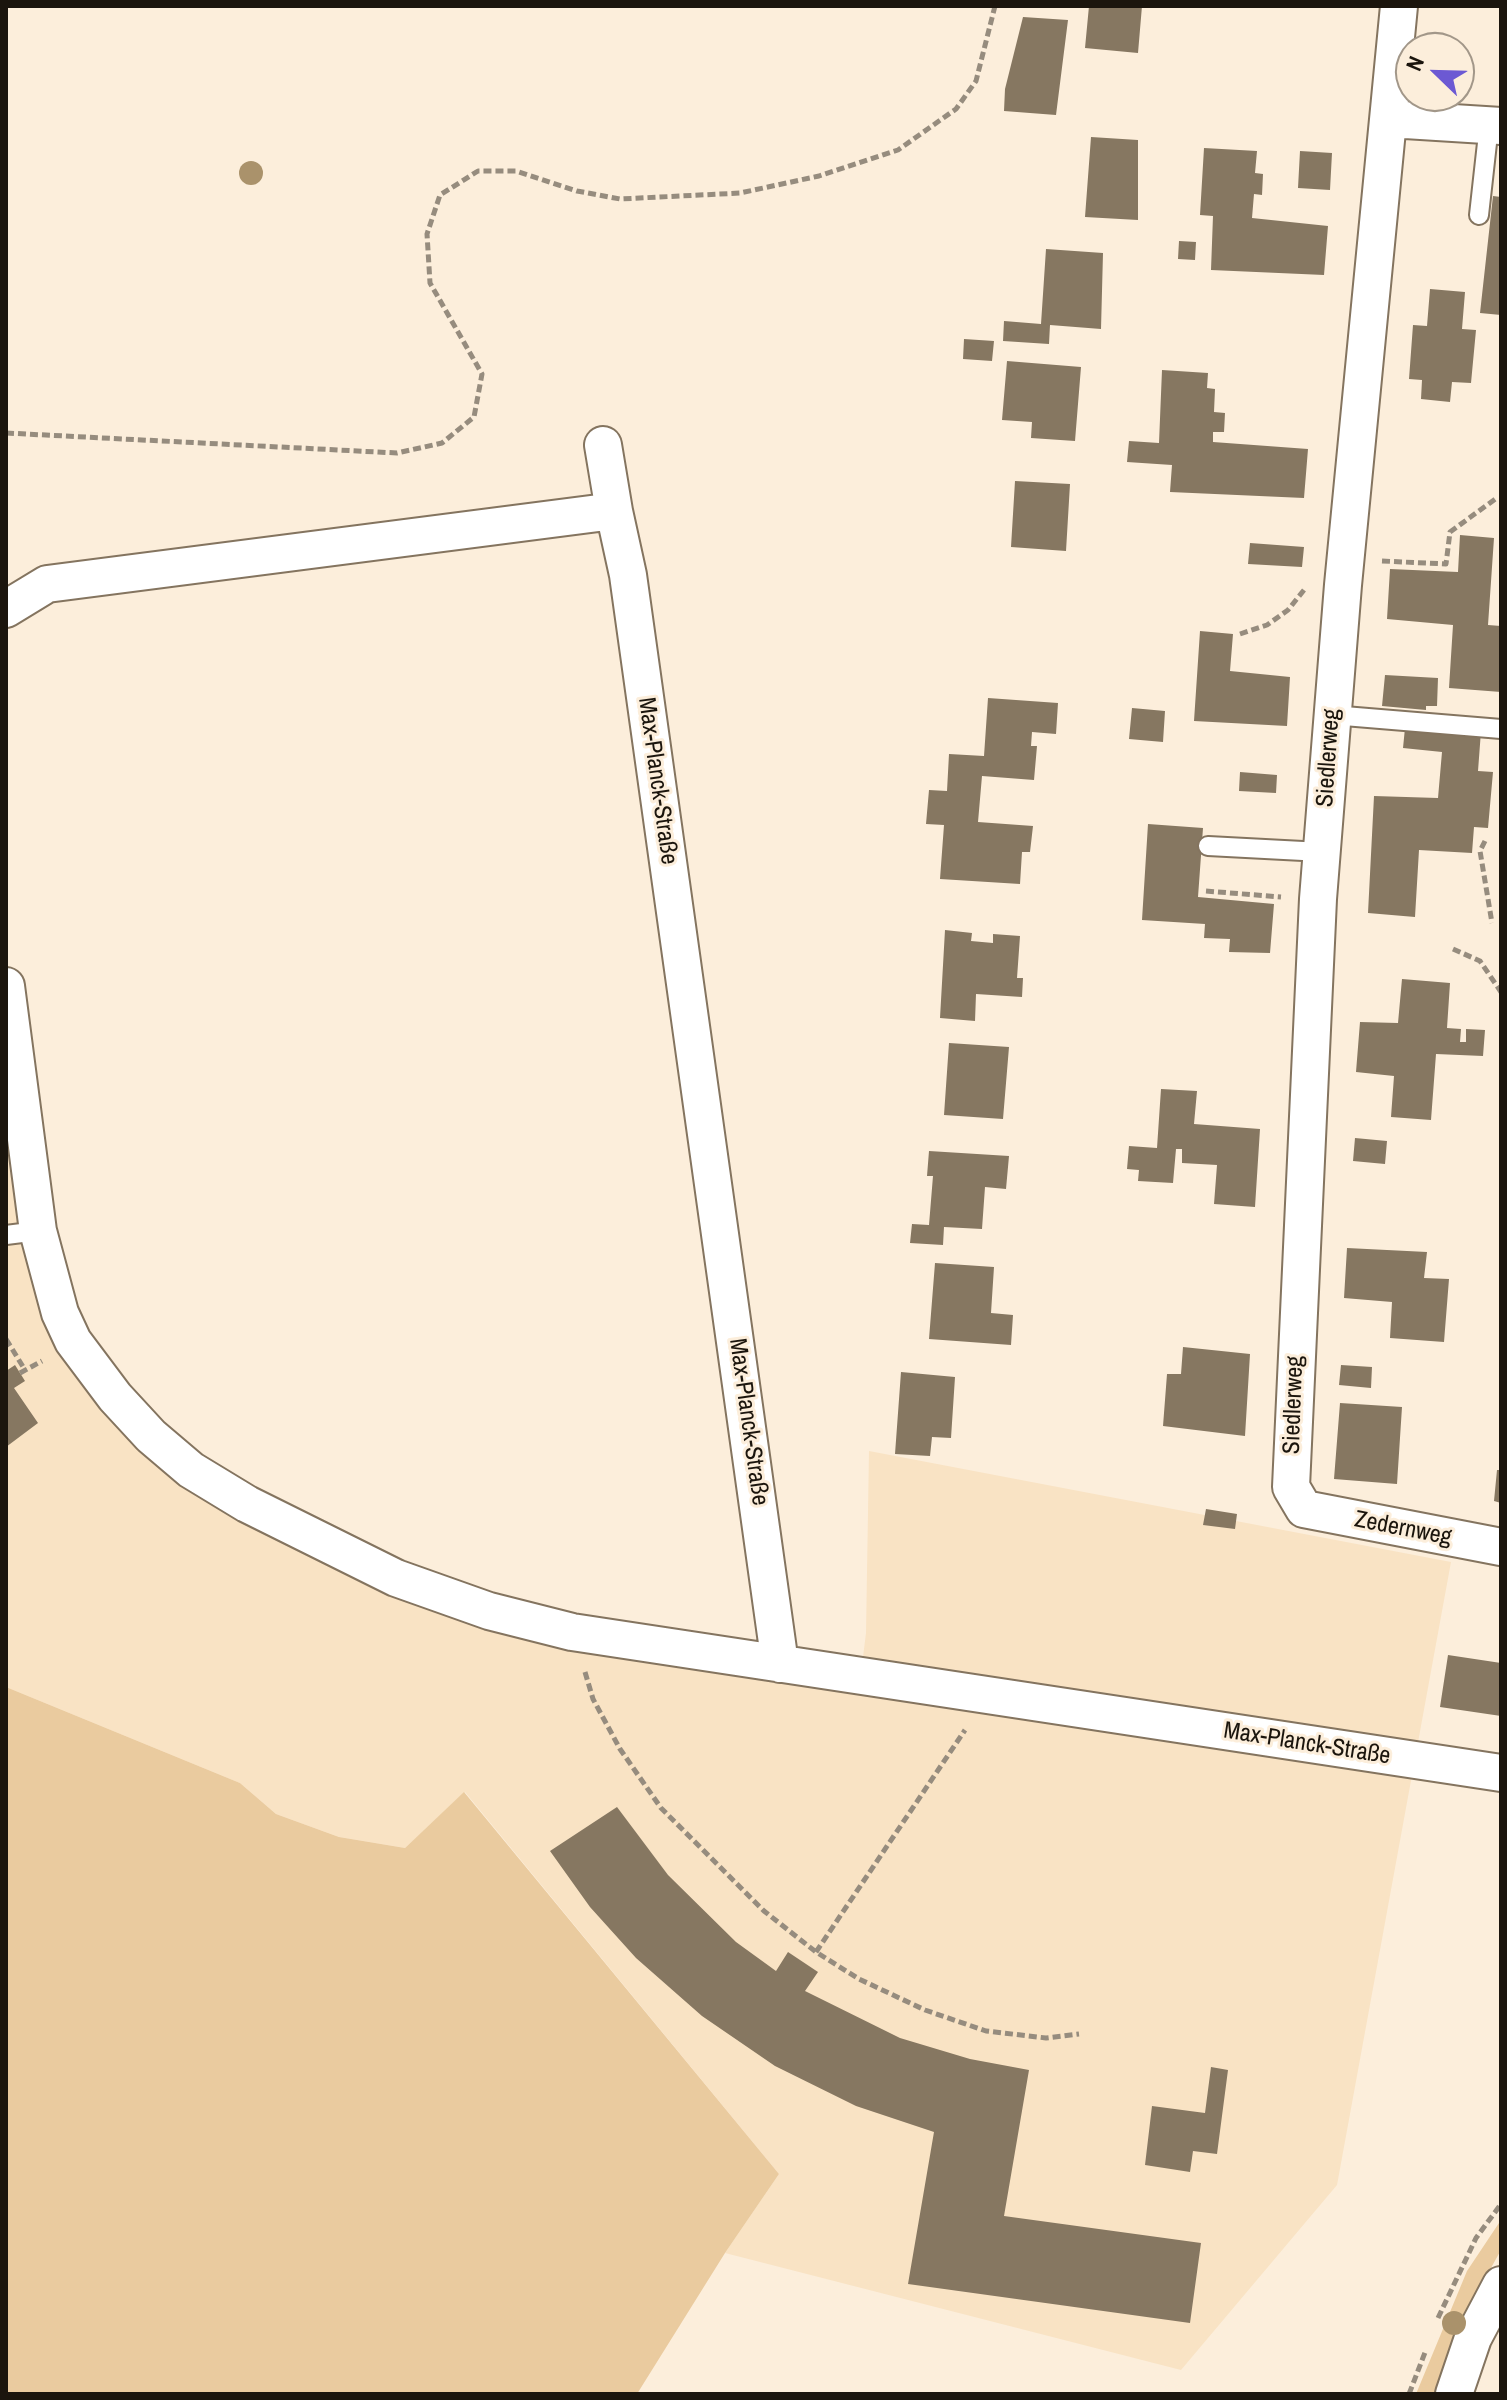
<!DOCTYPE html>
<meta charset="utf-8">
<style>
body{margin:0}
#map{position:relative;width:1507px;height:2400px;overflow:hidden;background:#fceedb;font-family:"Archivo Narrow",sans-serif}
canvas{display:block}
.frame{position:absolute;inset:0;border:8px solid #1b150d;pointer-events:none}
.north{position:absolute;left:1395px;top:32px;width:80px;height:80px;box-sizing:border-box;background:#fceedb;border:2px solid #a29789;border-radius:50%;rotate:293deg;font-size:22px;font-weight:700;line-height:32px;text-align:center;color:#1b150d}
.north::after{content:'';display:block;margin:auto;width:28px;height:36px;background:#6c59d3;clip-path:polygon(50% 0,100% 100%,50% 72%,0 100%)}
</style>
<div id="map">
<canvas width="1507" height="2400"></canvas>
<div class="frame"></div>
<div class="north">N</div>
</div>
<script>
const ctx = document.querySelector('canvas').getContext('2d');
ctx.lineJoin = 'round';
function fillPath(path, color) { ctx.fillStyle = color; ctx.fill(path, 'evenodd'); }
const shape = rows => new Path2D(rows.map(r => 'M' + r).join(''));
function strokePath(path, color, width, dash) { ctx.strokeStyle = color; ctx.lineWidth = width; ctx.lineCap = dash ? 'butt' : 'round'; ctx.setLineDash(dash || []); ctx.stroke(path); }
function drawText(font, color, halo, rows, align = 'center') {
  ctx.font = font + ' "Archivo Narrow",sans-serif'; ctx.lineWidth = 6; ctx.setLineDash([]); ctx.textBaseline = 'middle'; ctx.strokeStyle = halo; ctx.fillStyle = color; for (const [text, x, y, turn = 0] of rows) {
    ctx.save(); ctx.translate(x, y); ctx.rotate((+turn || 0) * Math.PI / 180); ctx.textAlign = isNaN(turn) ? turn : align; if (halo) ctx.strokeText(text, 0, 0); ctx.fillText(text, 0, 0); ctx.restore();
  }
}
const built = shape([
 [6,1028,34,1230,110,1401,393,1582,860,1681,866,1633,869,1451,1451,1562,1337,2185,1181,2370,725,2253,779,2174,465,1792,405,1848,339,1837,276,1814,240,1783,6,1687]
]);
const green = shape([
 [6,1687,240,1783,276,1814,339,1837,405,1848,464,1792,779,2174,725,2253,637,2394,6,2394],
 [1501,2220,1501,2250,1468,2309,1435,2394,1416,2394,1467,2271]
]);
const building = shape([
 [1089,6,1142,6,1138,53,1085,48],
 [1023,17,1068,20,1056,115,1004,111,1005,89],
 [1091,137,1138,140,1138,220,1085,217],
 [1204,148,1257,151,1255,173,1263,174,1262,195,1254,194,1252,218,1328,226,1324,275,1211,270,1213,216,1200,215],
 [1300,151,1332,153,1330,190,1298,188],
 [1493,196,1501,197,1501,315,1480,313],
 [1179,241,1196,242,1195,260,1178,259],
 [1046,249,1103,253,1101,329,1050,325,1049,344,1003,341,1004,321,1041,324],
 [1430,289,1465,292,1462,329,1476,330,1471,383,1452,382,1450,402,1421,399,1422,380,1409,379,1413,325,1427,326],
 [964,339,994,341,992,361,963,359],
 [1007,361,1081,367,1075,441,1031,438,1032,422,1002,420],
 [1162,370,1208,373,1207,388,1215,389,1214,412,1225,413,1224,432,1213,432,1213,442,1308,449,1304,498,1170,492,1172,465,1127,462,1129,441,1159,443],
 [1015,481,1070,484,1066,551,1011,547],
 [1460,535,1494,538,1488,625,1501,626,1501,692,1449,688,1453,625,1387,619,1390,569,1458,572],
 [1250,543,1304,547,1302,567,1248,564],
 [1200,631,1233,634,1230,671,1290,677,1287,726,1194,721],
 [1385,675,1438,678,1437,706,1426,706,1426,710,1382,706],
 [988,698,1058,703,1056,734,1032,732,1031,746,1037,746,1034,780,982,776,978,822,1033,826,1030,852,1022,852,1020,884,940,879,944,825,926,824,929,790,947,791,949,754,984,756],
 [1132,708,1165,711,1163,742,1129,739],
 [1405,728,1481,731,1478,771,1493,772,1488,828,1474,827,1472,853,1419,850,1415,917,1368,913,1374,796,1438,798,1442,752,1403,748],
 [1240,772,1277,775,1276,793,1239,791],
 [1148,824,1203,828,1198,897,1274,904,1270,953,1229,952,1230,939,1204,938,1205,924,1142,920],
 [945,930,972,933,971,941,993,943,993,934,1020,936,1017,978,1023,978,1022,997,976,994,975,1021,940,1018],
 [1402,979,1450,983,1447,1028,1461,1029,1460,1042,1466,1042,1466,1029,1485,1030,1483,1056,1436,1054,1431,1120,1391,1117,1394,1076,1356,1072,1360,1022,1398,1023],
 [949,1043,1009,1047,1003,1119,944,1115],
 [1161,1089,1197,1091,1194,1124,1260,1129,1255,1207,1214,1204,1217,1165,1182,1163,1182,1149,1176,1149,1173,1183,1138,1181,1139,1170,1127,1169,1129,1146,1157,1148],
 [1355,1138,1387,1141,1385,1164,1353,1161],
 [929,1151,1009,1156,1006,1189,985,1187,982,1229,944,1227,943,1245,910,1243,912,1224,929,1225,933,1176,927,1176],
 [1347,1248,1427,1252,1424,1278,1449,1279,1444,1342,1390,1338,1392,1302,1344,1298],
 [935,1263,994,1267,991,1313,1013,1315,1011,1345,929,1339],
 [1183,1347,1250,1354,1245,1436,1163,1426,1167,1374,1181,1374],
 [15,1365,25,1381,14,1388,38,1423,6,1447,6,1371],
 [1341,1365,1372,1367,1371,1388,1339,1385],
 [901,1372,955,1377,951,1438,932,1437,930,1456,895,1454],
 [1340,1403,1402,1407,1397,1484,1334,1479],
 [1497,1470,1501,1470,1501,1503,1494,1501],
 [1206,1509,1237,1514,1235,1529,1203,1525],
 [1448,1655,1501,1663,1501,1716,1440,1707],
 [617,1807,668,1875,736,1942,776,1971,788,1952,818,1972,805,1991,900,2038,970,2059,1029,2070,1004,2216,1201,2243,1190,2323,908,2284,934,2132,856,2106,775,2066,702,2016,636,1958,590,1907,550,1851],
 [1211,2067,1228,2070,1217,2154,1193,2151,1190,2172,1145,2165,1152,2106,1205,2113]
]);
const path = shape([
 [6,433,397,453,442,443,474,417,482,374,430,283,427,234,440,195,478,171,516,171,577,191,620,199,740,193,819,176,898,150,956,109,976,81,995,6],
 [1382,561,1446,564,1450,532,1498,497],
 [1240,634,1267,625,1288,610,1304,590],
 [1485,841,1480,851,1492,923],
 [1206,891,1281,897],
 [1453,949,1480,961,1501,992],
 [6,1339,25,1370],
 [20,1373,42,1361],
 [585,1672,593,1699,620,1749,661,1808,764,1911,816,1952,859,1979,925,2010,986,2031,1046,2038,1079,2034],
 [816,1952,965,1730],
 [1438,2318,1476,2238,1501,2204],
 [1409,2394,1426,2350]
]);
const service = shape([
 [1479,215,1489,125],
 [1332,715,1501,729],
 [1208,846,1322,852],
 [6,1235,38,1231]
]);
const minor = shape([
 [1399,6,1343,585,1318,899,1291,1487,1304,1509,1501,1547],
 [1389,119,1501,126],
 [603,445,614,511],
 [6,609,47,584,614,511,628,575,780,1664],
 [6,986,38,1231,60,1313,73,1341,115,1397,151,1436,191,1470,247,1504,396,1578,489,1611,572,1632,1501,1773],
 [1454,2394,1473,2338,1501,2285]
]);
const trees = [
 [251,173],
 [1454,2323]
];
const streetNames = [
 ["Siedlerweg",1329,758,-86],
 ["Max-Planck-Straße",657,781,82],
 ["Siedlerweg",1294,1405,-88],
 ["Max-Planck-Straße",748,1422,82],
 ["Zedernweg",1403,1529,11],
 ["Max-Planck-Straße",1307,1744,9]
];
fillPath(built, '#f9e3c4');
fillPath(green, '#eacb9f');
fillPath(building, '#867761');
strokePath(service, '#84745f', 22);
strokePath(minor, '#84745f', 40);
strokePath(path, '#968c7e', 5, [8, 4]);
strokePath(service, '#fff', 18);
strokePath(minor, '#fff', 36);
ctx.fillStyle = '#aa926b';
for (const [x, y] of trees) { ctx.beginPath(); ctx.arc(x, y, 12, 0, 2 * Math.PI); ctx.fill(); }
drawText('24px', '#1b150d', '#fceedb', streetNames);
</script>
